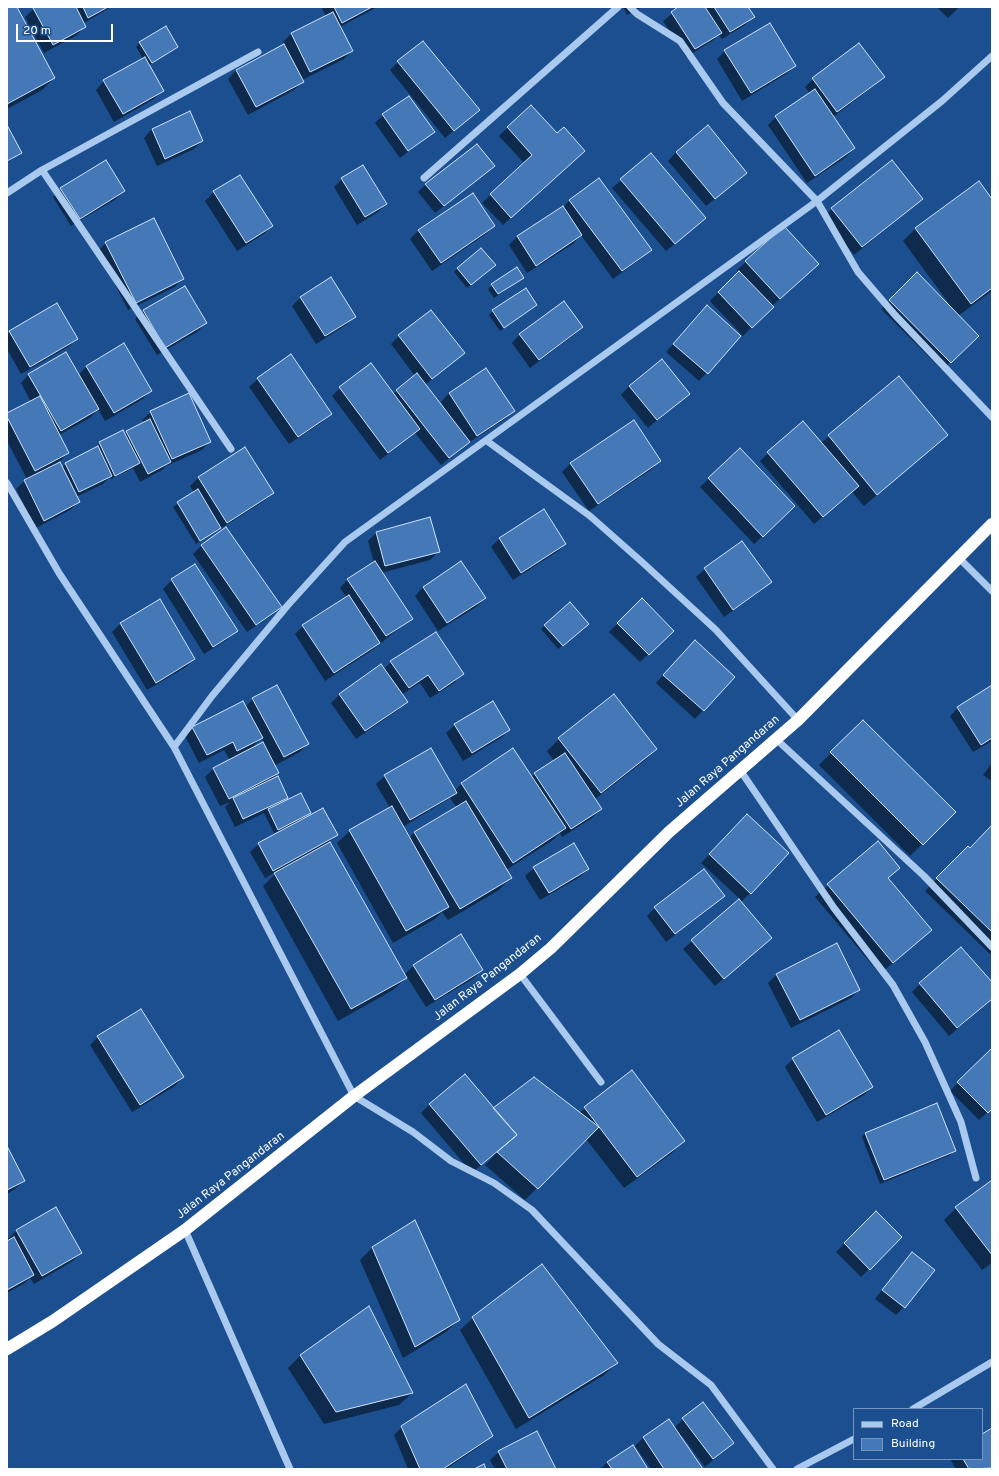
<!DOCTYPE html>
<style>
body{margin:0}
#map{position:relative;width:999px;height:1476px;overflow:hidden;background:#1b4f8f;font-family:Overpass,sans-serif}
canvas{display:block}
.frame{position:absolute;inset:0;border:8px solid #fff;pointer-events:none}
.legend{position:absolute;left:853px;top:1408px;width:130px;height:52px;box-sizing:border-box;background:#1b4f8f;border:1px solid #7695bc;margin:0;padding:5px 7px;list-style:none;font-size:12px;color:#fff}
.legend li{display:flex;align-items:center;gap:8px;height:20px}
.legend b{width:20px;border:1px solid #7695bc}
.scale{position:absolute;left:16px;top:24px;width:97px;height:18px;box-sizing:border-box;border:2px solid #fff;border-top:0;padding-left:5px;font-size:12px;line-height:14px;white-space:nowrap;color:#fff;-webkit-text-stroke:3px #1b4f8f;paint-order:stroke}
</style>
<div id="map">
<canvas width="999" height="1476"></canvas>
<div class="frame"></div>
<ul class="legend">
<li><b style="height:5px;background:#a9c9ee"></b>Road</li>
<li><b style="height:11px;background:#4478b7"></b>Building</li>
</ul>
<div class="scale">20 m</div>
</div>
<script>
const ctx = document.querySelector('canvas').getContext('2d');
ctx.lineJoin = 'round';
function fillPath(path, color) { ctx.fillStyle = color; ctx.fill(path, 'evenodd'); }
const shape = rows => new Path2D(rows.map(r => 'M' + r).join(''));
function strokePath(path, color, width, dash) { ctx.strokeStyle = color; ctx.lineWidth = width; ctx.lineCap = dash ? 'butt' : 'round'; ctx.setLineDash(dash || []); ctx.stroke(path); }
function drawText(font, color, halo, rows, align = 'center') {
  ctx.font = font + ' Overpass,sans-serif'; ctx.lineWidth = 3.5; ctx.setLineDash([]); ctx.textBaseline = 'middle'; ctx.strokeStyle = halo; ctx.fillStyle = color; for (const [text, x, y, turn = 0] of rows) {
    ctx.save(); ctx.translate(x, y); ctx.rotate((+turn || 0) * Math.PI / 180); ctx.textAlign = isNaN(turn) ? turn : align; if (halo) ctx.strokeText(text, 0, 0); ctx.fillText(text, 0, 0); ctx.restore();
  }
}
const shadow = shape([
 [7,7,16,7,54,78,42,90,7,109],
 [36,7,111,7,84,23,85,26,77,35,44,53,25,17],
 [324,7,377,7,340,27,352,51,344,59,302,80,303,82,294,90,248,115,228,79,236,70,285,45,283,42,292,33,326,16,322,9],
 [623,7,642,7,627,15],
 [680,7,747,7,753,16,745,25,722,39,719,35,712,41,686,57,663,21],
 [937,7,959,7,948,18],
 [139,43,177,46,148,66,162,91,154,99,114,122,96,90,104,81,143,59,136,47],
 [725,51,795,66,786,74,742,101,717,59],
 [398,62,478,110,445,138,390,70],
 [884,77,875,85,833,117,854,148,846,157,807,183,768,125,776,117,810,94,805,87,813,79],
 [383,115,433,132,400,158,375,123],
 [7,127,21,153,7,162],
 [508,127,576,159,503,225,482,203,524,163,499,136],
 [152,129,202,141,194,149,157,166,144,138],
 [676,152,737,181,706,206,668,161],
 [651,155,696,226,666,251,612,188],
 [485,174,435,213,418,192,426,184],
 [240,176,272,226,264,234,237,251,205,201,214,192],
 [342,179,386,204,378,212,357,225,334,187],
 [979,182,992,200,992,291,958,316,977,336,942,370,881,309,917,274,953,309,903,241,915,229],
 [61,189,124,191,116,199,71,226,53,197],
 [922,199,854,255,823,217,832,209],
 [570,200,650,249,642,258,613,279,581,235,573,244,527,273,509,245,517,237,563,207],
 [494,226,486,234,432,271,410,239,419,230],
 [784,227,818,264,772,306,743,336,710,301,739,272,737,270,746,262],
 [106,243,183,278,175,287,128,310,98,251],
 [458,268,491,269,467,288,454,272],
 [522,278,494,298,488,289,492,285],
 [301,297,355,317,346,325,316,344,292,306],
 [536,305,500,331,489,315,493,311],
 [144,311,206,323,197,332,157,355,135,319],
 [699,315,740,336,699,381,666,352],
 [582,327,574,335,530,368,512,343,520,334],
 [10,332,77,339,68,347,21,374,7,349,7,334],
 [399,336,463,353,425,385,445,411,446,410,441,402,449,393,486,369,514,410,505,419,468,443,441,465,415,433,380,460,332,396,340,388,393,394,415,376,391,344],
 [124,344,151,390,143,399,105,421,98,409,90,418,59,435,68,453,59,462,62,468,66,464,96,448,99,443,123,431,124,434,144,423,142,420,151,412,210,441,202,450,166,466,162,470,140,482,133,468,111,479,110,477,103,484,76,497,79,502,70,510,36,528,16,489,27,479,7,441,7,414,31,402,21,383,29,374,78,375,86,367],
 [899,378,947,435,864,506,852,492,814,524,760,461,768,453,821,443],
 [258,379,330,414,322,422,289,444,249,387],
 [629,386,688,394,648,428,621,395],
 [634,421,660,460,652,469,589,511,562,472,570,464],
 [244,449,273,493,264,501,196,544,173,507,194,493,190,486,198,478],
 [740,449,786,515,754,544,700,487],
 [226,529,280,607,272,615,247,632,193,554,201,546],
 [376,533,439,551,430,560,381,573,412,618,371,651,325,681,295,634,303,626,347,598,340,588,348,579,374,563,368,541],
 [500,538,565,544,557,552,513,580,491,547],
 [195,565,236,631,228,639,204,654,163,589,172,580],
 [705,569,770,582,762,590,724,617,696,577],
 [423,587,485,598,476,607,438,631,415,596],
 [642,600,673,630,640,662,609,632],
 [121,623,194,659,186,667,147,690,112,632],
 [545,625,584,628,558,649,541,629],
 [687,649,733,677,695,719,656,683],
 [391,662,462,674,454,683,430,698,420,683,401,695,406,702,398,710,356,739,331,703,340,694,384,669],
 [992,686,992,741,973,752,950,716,958,708],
 [614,696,656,749,644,761,594,800,601,809,592,818,562,837,560,833,553,840,506,870,511,877,499,890,448,920,442,912,435,919,393,943,337,843,350,831,390,808,376,784,385,776,455,791,461,784,513,750,531,777,554,761,547,751,559,739],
 [450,798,457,808,414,833,409,838,403,827],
 [253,699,308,744,300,752,274,766,278,773,271,780,287,797,282,802,310,813,304,818,336,835,326,845,404,975,413,966,461,936,482,970,474,978,426,1007,407,977,393,990,338,1021,263,886,278,871,265,878,250,852,259,844,292,826,291,825,274,833,264,813,235,827,225,807,230,802,220,806,205,777,213,769,230,760,224,750,199,763,185,736,193,728,245,707],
 [261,738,264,743,250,750],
 [863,721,955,812,910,856,819,765],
 [455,725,509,730,501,738,463,761,446,733],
 [992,763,992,781,983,775],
 [747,816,750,893,741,902,771,938,715,986,683,949,740,899,701,863],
 [992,828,992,956,925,891,956,859],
 [878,843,899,868,887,879,930,930,880,974,815,897],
 [534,868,588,869,580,877,540,900,525,876],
 [723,896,666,942,647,916,655,908],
 [777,974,859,990,851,998,791,1028,768,983],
 [920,984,992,984,992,999,949,1036,912,992],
 [98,1037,183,1077,175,1086,132,1112,90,1045],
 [992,1049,992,1108,979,1120,950,1091],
 [793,1059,872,1087,864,1095,817,1122,785,1067],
 [632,1072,684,1140,672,1153,624,1188,586,1139,525,1200,485,1165,494,1156,493,1155,472,1173,421,1113,430,1104,579,1113],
 [865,1133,954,1151,950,1155,880,1184,862,1137],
 [7,1148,24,1181,15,1189,7,1194],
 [992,1181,992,1263,982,1270,944,1220,956,1208],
 [55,1208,81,1253,73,1261,34,1284,30,1278,25,1283,7,1293,8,1239,16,1231],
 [876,1212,901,1237,861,1277,836,1252],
 [372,1248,459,1320,446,1332,403,1358,360,1260],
 [904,1262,904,1307,896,1315,875,1299],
 [369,1308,412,1393,399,1405,324,1424,288,1368,300,1356],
 [473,1318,617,1363,604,1375,516,1429,460,1330],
 [683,1419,733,1443,705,1467,682,1436,680,1437,701,1469,651,1469,635,1446,643,1438,669,1421,674,1428],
 [402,1427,492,1436,483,1444,446,1469,408,1469,394,1435],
 [992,1429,992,1469,956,1469,950,1459,982,1459,982,1435],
 [499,1452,555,1469,495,1469,490,1460],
 [607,1462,647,1469,601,1469]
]);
const building = shape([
 [7,7,17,7,55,78,7,104,7,7],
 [34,7,76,7,86,27,53,45,33,8,34,7],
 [83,7,108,7,88,18,83,7],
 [334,7,372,7,342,23,334,7],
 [678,7,705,7,722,33,695,49,671,12,678,7],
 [714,7,748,7,755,17,730,32,714,7],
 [333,12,353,51,310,72,291,33,333,12],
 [770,23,796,66,751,93,724,50,770,23],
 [166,26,178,47,152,63,139,42,166,26],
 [423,41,480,110,454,131,397,61,423,41],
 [859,43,885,77,837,112,812,78,859,43],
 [284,44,304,82,256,107,236,70,284,44],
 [145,57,164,91,123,114,103,80,145,57],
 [815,89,855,148,815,176,775,116,815,89],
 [409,96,435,132,408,151,382,114,409,96],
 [531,105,557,133,564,127,585,151,511,218,490,194,532,155,507,127,531,105],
 [190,111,203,141,165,159,152,129,190,111],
 [7,125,22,153,7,161,7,125],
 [708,125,747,173,715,199,676,152,708,125],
 [477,144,495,166,444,206,425,184,477,144],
 [651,153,706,218,675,244,620,179,651,153],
 [106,160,125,191,80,219,60,188,106,160],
 [892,160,923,199,862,247,831,208,892,160],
 [363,165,387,204,365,217,341,178,363,165],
 [240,175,273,226,246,243,213,191,240,175],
 [599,178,652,250,622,271,569,200,599,178],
 [979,181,992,199,992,288,971,304,915,228,979,181],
 [473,193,495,226,441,263,418,230,473,193],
 [563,206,582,235,536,266,517,236,563,206],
 [154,218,184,279,136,303,105,242,154,218],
 [784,226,819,264,780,299,745,261,784,226],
 [481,248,496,265,471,285,457,268,481,248],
 [517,267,524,278,498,294,491,284,517,267],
 [739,271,774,307,752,328,718,292,739,271],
 [917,272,979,336,951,363,889,300,917,272],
 [331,277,356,317,325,336,300,297,331,277],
 [185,286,207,323,165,348,143,310,185,286],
 [526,288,537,305,504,328,492,310,526,288],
 [564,301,583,327,539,360,519,334,564,301],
 [57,303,78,339,30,367,9,331,57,303],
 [707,305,741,336,708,374,673,344,707,305],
 [431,310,465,353,432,379,398,335,431,310],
 [124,343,152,391,114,413,86,366,124,343],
 [66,352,99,409,61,431,28,374,66,352],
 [291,354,332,414,298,437,257,378,291,354],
 [662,359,690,394,657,420,629,386,662,359],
 [371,363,420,429,388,453,339,387,371,363],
 [486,368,515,411,477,436,449,393,486,368],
 [417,373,470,442,449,458,396,390,417,373],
 [899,376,948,435,877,495,828,435,899,376],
 [189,393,211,442,172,459,150,411,189,393],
 [40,396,69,453,35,471,7,417,7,413,40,396],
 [150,419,171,462,148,474,126,431,150,419],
 [634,420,661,461,598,504,570,463,634,420],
 [803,421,859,486,823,517,767,452,803,421],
 [123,430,140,463,115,476,99,442,123,430],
 [98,446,112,476,79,492,65,463,98,446],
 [245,447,274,493,227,523,198,477,245,447],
 [740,448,795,506,763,537,708,478,740,448],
 [60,462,80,502,44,521,24,480,60,462],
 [198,489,221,528,200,541,177,502,198,489],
 [544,509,566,544,521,573,499,538,544,509],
 [430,517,440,552,385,566,376,532,430,517],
 [226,527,282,607,256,625,201,545,226,527],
 [742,541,772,582,733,610,704,568,742,541],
 [375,561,413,619,386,636,347,579,375,561],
 [461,561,486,598,447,623,423,587,461,561],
 [195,564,238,631,213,647,171,579,195,564],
 [349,595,380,643,334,673,302,625,349,595],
 [642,598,674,631,649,655,617,623,642,598],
 [160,599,195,659,156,683,120,623,160,599],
 [570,602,589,624,563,646,544,625,570,602],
 [436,632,464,674,439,691,428,675,409,688,390,661,436,632],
 [695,640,735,677,704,711,663,675,695,640],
 [381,664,408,702,365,731,339,694,381,664],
 [277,685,309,744,284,757,252,698,277,685],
 [992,685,992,738,981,745,957,707,992,685],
 [614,694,657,749,601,793,558,738,614,694],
 [243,701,263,738,237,751,233,742,207,755,192,727,243,701],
 [493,701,510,730,472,753,454,724,493,701],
 [863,720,956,812,923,845,830,752,863,720],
 [263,742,279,773,229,799,213,768,263,742],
 [431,748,457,793,410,820,384,775,431,748],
 [513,748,566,828,513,863,461,783,513,748],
 [565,753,602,809,571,829,534,773,565,753],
 [278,776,288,798,243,819,233,798,278,776],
 [301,793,311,813,278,830,268,809,301,793],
 [466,801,512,878,460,909,414,832,466,801],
 [392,806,449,907,406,931,349,830,392,806],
 [323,808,338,835,273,871,258,843,323,808],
 [747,814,789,853,751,894,709,854,747,814],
 [991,826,992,827,992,932,936,878,968,846,970,848,991,826],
 [878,841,900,868,888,878,932,930,893,963,827,884,878,841],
 [330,842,407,978,351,1009,274,873,330,842],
 [574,843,589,869,549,893,533,867,574,843],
 [704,869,725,896,675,934,654,907,704,869],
 [739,899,772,938,724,979,691,940,739,899],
 [461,934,483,970,435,1000,413,965,461,934],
 [837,943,860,990,800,1020,776,974,837,943],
 [961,947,992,982,992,999,957,1028,919,983,961,947],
 [141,1009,184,1077,140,1105,97,1036,141,1009],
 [839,1030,873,1087,826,1115,792,1058,839,1030],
 [992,1048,992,1109,988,1113,957,1082,992,1048],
 [632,1070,685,1141,637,1177,584,1107,632,1070],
 [465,1074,517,1135,481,1165,429,1104,465,1074],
 [534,1077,599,1127,538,1189,497,1152,517,1135,493,1108,534,1077],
 [937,1103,956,1151,884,1180,865,1133,937,1103],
 [7,1146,25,1181,7,1190,7,1146],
 [992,1180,992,1255,955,1207,992,1180],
 [56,1207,82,1253,42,1276,16,1230,56,1207],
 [876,1211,902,1237,870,1270,844,1243,876,1211],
 [415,1220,460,1320,415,1347,372,1247,415,1220],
 [14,1237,34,1275,7,1290,7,1241,14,1237],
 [912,1252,935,1270,905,1308,882,1290,912,1252],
 [542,1264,618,1363,529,1418,472,1317,542,1264],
 [369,1306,413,1393,336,1412,300,1355,369,1306],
 [466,1384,493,1436,443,1469,420,1469,401,1426,466,1384],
 [703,1402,734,1443,713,1459,682,1418,703,1402],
 [669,1419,703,1469,664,1469,643,1437,669,1419],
 [992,1428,992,1468,969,1469,963,1459,982,1459,982,1434,992,1428],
 [537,1431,556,1469,507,1469,498,1451,537,1431],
 [633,1445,648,1469,612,1469,607,1462,633,1445],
 [484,1464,486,1469,474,1469,484,1464]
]);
const minor = shape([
 [630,7,637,14,680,41,723,103,817,201,858,272,895,315,992,417],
 [42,170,231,449],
 [424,178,618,7],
 [7,193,42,170,258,52],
 [487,441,590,516,642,562,716,630,798,720],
 [7,483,59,573,174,747,354,1096,413,1132,451,1161,494,1183,532,1210,658,1344,711,1385,773,1469],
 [959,558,992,591],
 [776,739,924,876,992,947],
 [174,747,212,696,288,605,345,542,817,201,942,101,992,56],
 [740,770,834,908,893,985,925,1042,961,1122,976,1178],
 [520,974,601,1082],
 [185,1230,290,1469],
 [913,1409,992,1362],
 [797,1469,854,1439]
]);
const highway = shape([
 [7,1349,53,1321,185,1230,354,1096,520,974,551,948,669,832,798,720,992,524]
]);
const streetNames = [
 ["Jalan Raya Pangandaran",728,762,-41],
 ["Jalan Raya Pangandaran",488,978,-38],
 ["Jalan Raya Pangandaran",231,1176,-38]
];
fillPath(shadow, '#0007');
fillPath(building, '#4478b7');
strokePath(building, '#cfe3fa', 1);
strokePath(minor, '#a9c9ee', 7);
strokePath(highway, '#fff', 12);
drawText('12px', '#fff', '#1b4f8f', streetNames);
</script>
